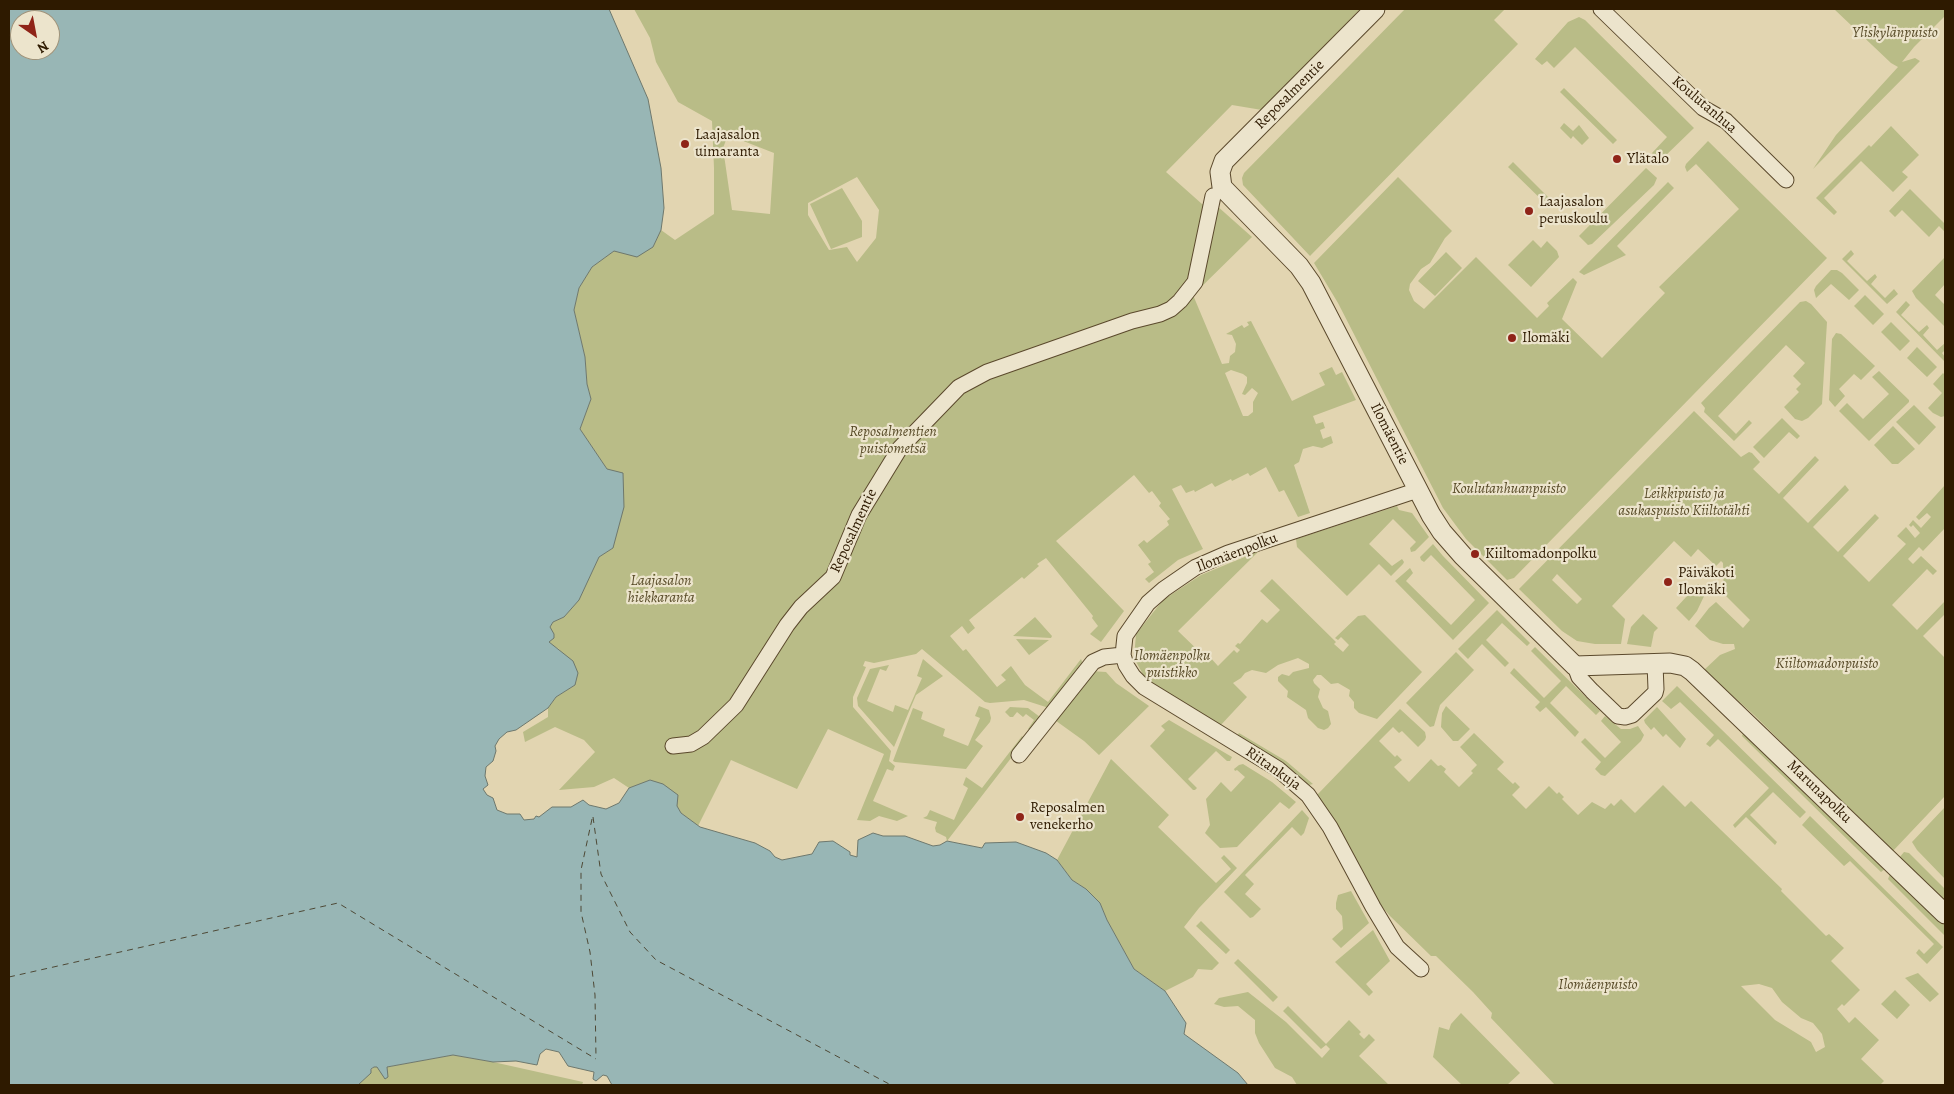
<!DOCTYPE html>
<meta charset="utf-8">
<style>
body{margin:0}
#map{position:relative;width:1954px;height:1094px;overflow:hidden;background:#e2d5b1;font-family:Alegreya,serif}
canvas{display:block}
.frame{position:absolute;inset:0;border:10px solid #2e1a00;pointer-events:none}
.north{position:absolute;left:10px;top:10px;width:50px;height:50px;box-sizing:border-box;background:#ece4cc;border:1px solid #a0937a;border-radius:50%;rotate:147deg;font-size:14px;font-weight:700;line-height:20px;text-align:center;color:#2e1a00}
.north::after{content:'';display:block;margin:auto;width:18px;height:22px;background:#8f2418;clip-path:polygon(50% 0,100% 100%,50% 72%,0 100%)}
</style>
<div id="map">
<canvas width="1954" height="1094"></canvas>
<div class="frame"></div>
<div class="north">N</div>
</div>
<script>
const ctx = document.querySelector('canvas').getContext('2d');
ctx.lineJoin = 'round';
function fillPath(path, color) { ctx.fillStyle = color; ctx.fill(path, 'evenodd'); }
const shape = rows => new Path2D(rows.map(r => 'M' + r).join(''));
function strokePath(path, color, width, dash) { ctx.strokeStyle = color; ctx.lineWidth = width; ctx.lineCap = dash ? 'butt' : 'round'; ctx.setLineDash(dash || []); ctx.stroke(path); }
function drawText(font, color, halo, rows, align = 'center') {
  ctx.font = font + ' Alegreya,serif'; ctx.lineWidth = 4.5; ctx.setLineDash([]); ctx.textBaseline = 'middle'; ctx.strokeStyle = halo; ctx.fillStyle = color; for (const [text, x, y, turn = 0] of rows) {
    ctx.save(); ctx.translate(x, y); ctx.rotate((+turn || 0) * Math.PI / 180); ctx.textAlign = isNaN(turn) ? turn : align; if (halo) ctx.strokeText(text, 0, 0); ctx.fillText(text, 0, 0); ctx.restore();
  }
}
const green = shape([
 [634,9,1360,9,1262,110,1232,105,1166,172,1202,204,1216,205,1252,237,1193,295,1222,364,1229,363,1230,356,1235,352,1236,344,1232,335,1226,334,1242,325,1244,328,1249,325,1247,322,1251,321,1292,401,1325,385,1319,373,1332,367,1336,375,1342,372,1356,400,1313,416,1316,424,1323,422,1325,428,1320,430,1323,439,1331,436,1333,443,1322,448,1313,446,1303,449,1299,462,1294,465,1310,513,1298,517,1284,490,1279,492,1266,467,1250,476,1248,473,1232,481,1231,479,1215,487,1212,483,1195,492,1194,490,1186,493,1181,485,1172,489,1203,549,1178,560,1149,583,1145,579,1154,572,1148,564,1151,562,1138,545,1144,540,1147,543,1169,525,1167,521,1170,519,1159,506,1161,503,1152,491,1149,493,1134,475,1056,541,1124,611,1101,642,1090,634,1098,626,1092,618,1093,616,1046,558,1037,564,1039,566,1024,579,1022,577,969,620,975,628,968,634,962,626,950,636,963,651,966,649,997,687,1006,680,1001,675,1011,666,1025,685,1048,702,1081,659,1083,664,1049,708,1024,700,990,703,985,702,922,649,916,654,874,663,865,661,863,666,866,667,853,697,853,707,891,751,889,761,895,766,893,771,887,769,873,801,908,816,897,821,879,816,870,821,857,820,884,754,828,729,797,789,731,760,698,826,681,813,677,806,651,780,629,788,614,778,594,787,559,790,595,752,584,740,555,727,525,742,523,732,548,717,548,708,556,697,575,685,559,649,552,646,549,642,550,627,553,622,564,617,578,600,599,557,613,548,607,469,580,429,591,399,587,384,585,357,574,310,579,288,592,267,614,251,653,247,661,230,675,240,714,214,714,168,712,121,678,102,656,62,650,38],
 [728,135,774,153,770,214,732,210,723,148],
 [857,177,879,210,876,238,857,262,847,247,829,250,808,215,808,203],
 [1231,370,1243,374,1247,377,1247,383,1242,394,1245,395,1252,388,1258,393,1253,402,1253,412,1248,416,1243,416,1225,373],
 [1405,9,1505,9,1494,20,1518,44,1310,256,1243,185,1242,178,1244,173],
 [1834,9,1945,9,1945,16,1914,47,1902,62,1915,58,1920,61,1813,169,1836,135,1898,67,1891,63],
 [1579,17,1585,20,1694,128,1660,161,1652,153,1667,137,1575,47,1554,68,1547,61,1542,65,1535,59,1568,22],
 [1564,88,1617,140,1613,144,1560,92],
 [1564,123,1573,131,1579,125,1589,138,1582,145,1573,136,1571,139,1560,128],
 [1891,126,1919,155,1902,172,1908,177,1893,192,1861,161,1824,198,1837,212,1834,215,1816,198,1869,145,1871,147],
 [1708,141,1827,258,1514,578,1507,580,1466,539,1443,508,1338,303,1314,263,1398,177,1452,231,1445,238,1430,263,1421,269,1410,284,1409,290,1414,301,1424,309,1476,257,1537,318,1549,306,1547,303,1573,278,1577,282,1562,319,1602,358,1665,293,1659,287,1739,209,1696,164,1687,172,1685,167,1686,164],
 [1513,162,1554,203,1550,208,1508,167],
 [1646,168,1657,178,1654,185,1592,244,1588,245,1579,236],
 [1668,182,1674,188,1617,246,1626,255,1584,275,1579,272],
 [842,188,862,221,862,237,831,249,810,204],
 [1910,189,1945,224,1945,232,1939,226,1929,237,1902,210,1895,217,1889,211],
 [1533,240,1541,248,1547,241,1557,251,1559,257,1531,287,1508,265],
 [1851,250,1854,254,1847,261,1867,281,1875,274,1877,277,1871,284,1885,298,1894,289,1898,294,1887,304,1842,259],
 [1446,252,1462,268,1435,296,1418,281],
 [1945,257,1945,284,1935,295,1945,305,1945,327,1916,298,1912,291],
 [1831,270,1837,270,1842,273,1859,290,1849,300,1831,284,1816,298,1814,290,1816,286],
 [1865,295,1884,314,1873,325,1854,306],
 [1806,301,1811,304,1827,322,1822,404,1808,418,1802,421,1795,419,1784,407,1799,392,1796,389,1801,384,1793,376,1805,363,1786,345,1718,416,1736,434,1749,420,1752,423,1734,441,1704,412,1705,408,1701,403,1800,302],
 [1906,301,1910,305,1901,315,1919,332,1927,325,1929,328,1923,335,1937,350,1945,343,1945,350,1942,353,1945,357,1945,362,1896,312],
 [1891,322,1910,341,1900,351,1881,332],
 [1836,333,1841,334,1875,366,1861,380,1854,374,1839,389,1845,396,1835,407,1829,400,1832,339],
 [1917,347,1937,367,1927,377,1907,358],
 [1879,371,1909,400,1909,402,1869,441,1839,411,1847,403,1863,419,1889,394,1872,377],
 [1943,373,1945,375,1945,416,1941,417,1933,413,1928,408,1942,393,1933,384],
 [1914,405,1936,427,1919,445,1896,422],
 [1694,411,1741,457,1749,452,1752,453,1760,462,1753,469,1779,494,1815,456,1819,460,1783,498,1808,523,1845,485,1849,490,1813,527,1838,552,1875,514,1879,518,1843,556,1869,582,1906,544,1897,536,1906,527,1915,538,1920,533,1913,525,1911,527,1909,525,1913,520,1921,528,1931,517,1927,513,1919,520,1916,517,1945,485,1945,528,1923,551,1919,547,1908,559,1913,564,1921,556,1937,571,1933,575,1927,569,1892,605,1917,630,1945,601,1945,614,1923,636,1945,658,1945,796,1892,852,1754,715,1704,670,1720,655,1735,649,1734,644,1723,644,1710,640,1695,626,1709,608,1716,602,1743,628,1750,620,1724,594,1723,563,1721,561,1716,566,1698,549,1691,557,1674,541,1612,606,1625,619,1621,644,1595,644,1577,641,1562,631,1519,589],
 [1557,574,1582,599,1577,604,1552,580],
 [1782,418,1800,436,1797,439,1789,432,1764,458,1753,447],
 [1893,426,1915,449,1898,464,1892,464,1874,445],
 [1397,506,1399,510,1412,513,1429,537,1415,551,1411,552,1410,548,1416,542,1393,519,1369,544,1392,566,1402,559,1404,562,1403,564,1391,576,1379,564,1347,596,1297,547,1296,539],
 [1433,544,1443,556,1489,603,1453,640,1395,581,1410,568,1413,573,1406,581,1451,625,1475,600,1431,555,1424,562,1421,560,1420,557],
 [1259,551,1178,631,1206,658,1208,655,1218,666,1234,650,1237,653,1240,650,1235,646,1238,643,1240,644,1262,619,1267,623,1280,610,1260,591,1272,579,1336,642,1334,644,1343,652,1349,645,1341,637,1338,640,1335,638,1358,616,1365,615,1422,672,1377,719,1359,713,1354,708,1354,702,1349,696,1350,690,1338,683,1331,684,1321,675,1317,675,1313,680,1314,683,1320,689,1318,697,1323,708,1328,711,1331,724,1328,728,1324,730,1318,728,1308,718,1306,710,1287,697,1288,691,1278,681,1278,677,1282,674,1289,676,1293,672,1309,668,1309,664,1298,658,1278,665,1266,673,1252,670,1245,673,1241,678,1233,683,1247,697,1219,727,1162,691,1145,678,1134,658,1136,634,1163,600,1201,575],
 [1698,584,1706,592,1697,611,1689,621,1676,608],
 [1497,610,1530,643,1527,646,1502,623,1486,640,1509,663,1505,667,1482,644,1468,659,1458,649],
 [1643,614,1658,628,1654,632,1651,647,1627,644,1631,627],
 [1035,617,1052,636,1051,638,1013,636],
 [1016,639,1049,640,1029,655],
 [1535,647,1600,711,1596,715,1566,686,1550,703,1579,732,1575,737,1546,707,1540,712,1535,707,1540,702,1510,673,1514,668,1544,698,1561,681,1531,651],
 [1456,652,1474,670,1440,705,1434,726,1430,727,1406,703],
 [923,659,943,676,916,695,894,747,858,706,857,698,870,669,889,665,886,671,880,669,867,701,893,712,895,705,908,710,922,678,917,676],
 [1090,671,1106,672,1116,683,1149,706,1099,755,1084,741,1052,718],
 [1677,686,1806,812,1800,818,1773,792,1750,815,1777,842,1775,845,1746,817,1735,828,1733,825,1769,788,1718,739,1710,747,1706,744,1714,735,1680,702,1671,709,1662,701],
 [979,706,989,710,991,718,990,722,975,740,983,746,966,769,895,762,893,761,913,708,923,712,921,719,945,729,943,736,968,746,980,718,975,716],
 [1446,706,1470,729,1458,741,1453,741,1441,727,1442,713],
 [1010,707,1028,708,1040,717,1030,730,1028,729,1034,720,1026,714,1023,717,1017,712,1013,717,1010,717,1005,712],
 [1657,707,1686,739,1680,748,1666,734,1663,737,1654,727,1651,730,1645,723,1644,720],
 [1400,709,1425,732,1426,737,1425,740,1418,747,1402,731,1399,733,1393,727,1379,741,1395,757,1397,755,1402,760,1394,767,1409,782,1431,759,1438,766,1441,765,1446,769,1444,772,1459,787,1473,773,1471,771,1477,765,1460,747,1474,733,1504,762,1497,769,1513,784,1515,782,1520,787,1512,795,1526,809,1549,786,1557,794,1559,792,1564,797,1562,799,1578,815,1592,802,1605,809,1611,803,1614,806,1621,799,1635,813,1663,785,1685,807,1691,801,1782,889,1781,891,1826,936,1829,934,1844,948,1831,961,1860,990,1844,1006,1842,1004,1837,1009,1849,1023,1855,1017,1879,1040,1861,1059,1884,1081,1880,1085,1555,1085,1491,1018,1492,1013,1473,992,1436,956,1431,956,1390,916,1377,901,1317,795],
 [1759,984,1772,988,1782,1002,1801,1018,1813,1023,1822,1034,1825,1047,1816,1052,1811,1042,1775,1020,1741,986],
 [1605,716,1621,729,1630,729,1638,726,1644,735,1641,741,1605,776,1601,775,1595,769,1601,762,1581,742,1585,738,1605,758,1621,742,1601,721],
 [1169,720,1232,757,1230,761,1227,761,1216,751,1188,779,1197,788,1195,790,1193,790,1150,746,1165,730,1161,726],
 [1744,731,1885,869,1881,872,1854,846,1742,736],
 [1239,733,1286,761,1313,784,1309,785,1297,776,1236,737],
 [1022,736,1025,740,947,841,946,837,936,832,935,828,937,822,923,818,927,816,930,810,954,820,968,788,963,785,966,777,982,788],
 [1111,759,1169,815,1158,827,1216,883,1231,869,1221,858,1224,855,1237,868,1199,908,1184,927,1219,963,1212,970,1198,969,1193,977,1165,991,1134,969,1107,920,1100,903,1086,889,1072,880,1057,860],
 [1243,764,1272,782,1296,802,1289,809,1280,802,1237,847,1220,848,1205,833,1210,825,1206,799,1221,782,1231,792,1245,777,1237,770,1235,771,1234,769,1239,765],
 [1945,807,1945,879,1917,850,1912,842],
 [1302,810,1309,818,1304,833,1301,836,1292,827,1245,875,1254,884,1245,894,1261,909,1253,917,1250,918,1224,892],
 [1810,816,1943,947,1927,964,1916,953,1919,949,1924,954,1934,944,1850,861,1844,866,1802,825],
 [1904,852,1909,853,1945,889,1945,904,1899,858],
 [1891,872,1945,924,1945,936,1888,879],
 [1351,891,1369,923,1341,948,1332,939,1343,929,1342,916,1336,909,1336,903,1338,895],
 [1201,921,1230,950,1226,954,1196,926],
 [1373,930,1390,961,1366,984,1373,992,1369,996,1335,962],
 [1238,959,1278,997,1273,1002,1234,963],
 [1918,973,1939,994,1930,1002,1905,978],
 [1895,990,1910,1005,1897,1019,1881,1004],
 [1248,992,1286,1022,1322,1058,1330,1049,1326,1045,1321,1049,1283,1011,1288,1006,1326,1044,1349,1020,1361,1032,1359,1034,1364,1039,1369,1034,1375,1040,1359,1056,1389,1085,1297,1085,1292,1077,1275,1068,1259,1043,1255,1033,1255,1020,1238,1006,1224,1007,1214,1004,1219,998],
 [1461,1013,1520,1073,1507,1085,1462,1085,1433,1057,1439,1027,1449,1030,1451,1024],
 [453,1055,493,1062,583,1082,582,1085,358,1085,374,1067,387,1067]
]);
const water = shape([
 [9,9,609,9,648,99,661,168,664,208,661,230,653,247,637,257,614,251,592,267,579,288,574,310,585,357,587,384,591,399,580,429,607,469,623,473,624,507,613,548,599,557,579,600,564,617,553,622,550,627,554,634,554,638,549,642,573,661,578,673,575,685,556,697,548,708,516,730,507,732,499,739,495,746,496,751,493,761,486,767,485,776,488,785,483,789,487,795,493,798,497,810,507,814,520,814,524,820,534,819,536,816,539,817,552,807,571,807,583,800,589,805,606,809,619,803,629,788,650,780,663,784,678,795,677,806,681,813,700,827,755,843,770,851,775,857,782,860,812,854,819,842,833,841,850,852,850,855,857,857,858,840,873,833,883,836,905,836,933,846,940,845,947,841,982,848,985,843,1016,842,1046,853,1057,860,1072,880,1086,889,1100,903,1107,920,1134,969,1165,991,1186,1023,1184,1034,1238,1073,1248,1085,612,1085,607,1076,603,1075,596,1081,593,1079,594,1072,568,1066,559,1052,546,1049,540,1054,537,1065,516,1061,493,1062,453,1055,387,1067,388,1077,385,1079,377,1067,374,1067,371,1069,371,1073,358,1085,9,1085,9,9],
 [20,20,50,20,50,50,20,50,20,20]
]);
const ferry = shape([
 [593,817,601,874,630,932,656,960,891,1085],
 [592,819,581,870,581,912,590,952,595,995,596,1058],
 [9,977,338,903,596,1059]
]);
const minor = shape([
 [1601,9,1703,108,1726,121,1786,180],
 [1418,490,1228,553,1196,567,1164,589,1148,603,1125,636,1123,655,1126,665,1133,676,1144,687,1278,769,1308,795,1330,827,1373,907,1397,947,1421,969],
 [1575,666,1579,677,1592,691,1618,716,1625,717,1632,715,1655,693,1656,689,1655,664],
 [673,746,691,744,703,737,736,705,787,625,801,607,833,577,859,515,900,448,959,387,987,372,1132,321,1160,314,1171,309,1180,301,1195,282,1213,196],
 [1019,755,1093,662,1104,657,1123,655]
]);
const tertiary = shape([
 [1375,9,1224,161,1220,172,1222,187,1299,266,1311,283,1431,515,1442,532,1463,556,1575,666,1670,663,1685,666,1692,671,1945,914]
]);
const markers = [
 [685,144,5,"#8f2418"],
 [1617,159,5,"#8f2418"],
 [1529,211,5,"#8f2418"],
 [1512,338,5,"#8f2418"],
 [1475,554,5,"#8f2418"],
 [1668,582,5,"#8f2418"],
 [1020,817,5,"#8f2418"]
];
const parkNames = [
 ["Yliskylänpuisto",1895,33],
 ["Reposalmentien",893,432],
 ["puistometsä",893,449],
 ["Koulutanhuanpuisto",1509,489],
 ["Leikkipuisto ja",1684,494],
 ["asukaspuisto Kiiltotähti",1684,511],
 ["Laajasalon",661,581],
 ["hiekkaranta",661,598],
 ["Ilomäenpolku",1172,656],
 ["puistikko",1172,673],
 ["Kiiltomadonpuisto",1827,664],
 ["Ilomäenpuisto",1598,985]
];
const streetNames = [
 ["Reposalmentie",1290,95,-45],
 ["Koulutanhua",1704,105,40],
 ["Ilomäentie",1389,434,63],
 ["Reposalmentie",854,531,-65],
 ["Ilomäenpolku",1237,553,-21],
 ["Riitankuja",1273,769,35],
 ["Marunapolku",1819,792,44]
];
const poiNames = [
 ["Laajasalon",695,135],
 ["uimaranta",695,152],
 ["Ylätalo",1627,159],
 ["Laajasalon",1539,202],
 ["peruskoulu",1539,219],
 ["Ilomäki",1522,338],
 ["Kiiltomadonpolku",1485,554],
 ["Päiväkoti",1678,573],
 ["Ilomäki",1678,590],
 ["Reposalmen",1030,808],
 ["venekerho",1030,825]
];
fillPath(green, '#b9bc87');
fillPath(water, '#98b6b5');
strokePath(water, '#6e786d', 1);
strokePath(ferry, '#4e4936', 1, [6, 5]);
strokePath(minor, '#5b492c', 17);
strokePath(tertiary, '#5b492c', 21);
strokePath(minor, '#ece4cc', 15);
strokePath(tertiary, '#ece4cc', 19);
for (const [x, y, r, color] of markers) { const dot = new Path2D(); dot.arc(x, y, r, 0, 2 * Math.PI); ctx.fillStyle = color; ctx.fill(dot); strokePath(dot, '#ece4cc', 2); }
drawText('italic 15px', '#584b28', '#ece4cc', parkNames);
drawText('15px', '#2e1a00', '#ece4cc', streetNames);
drawText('15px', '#2e1a00', '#ece4cc', poiNames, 'left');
</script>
